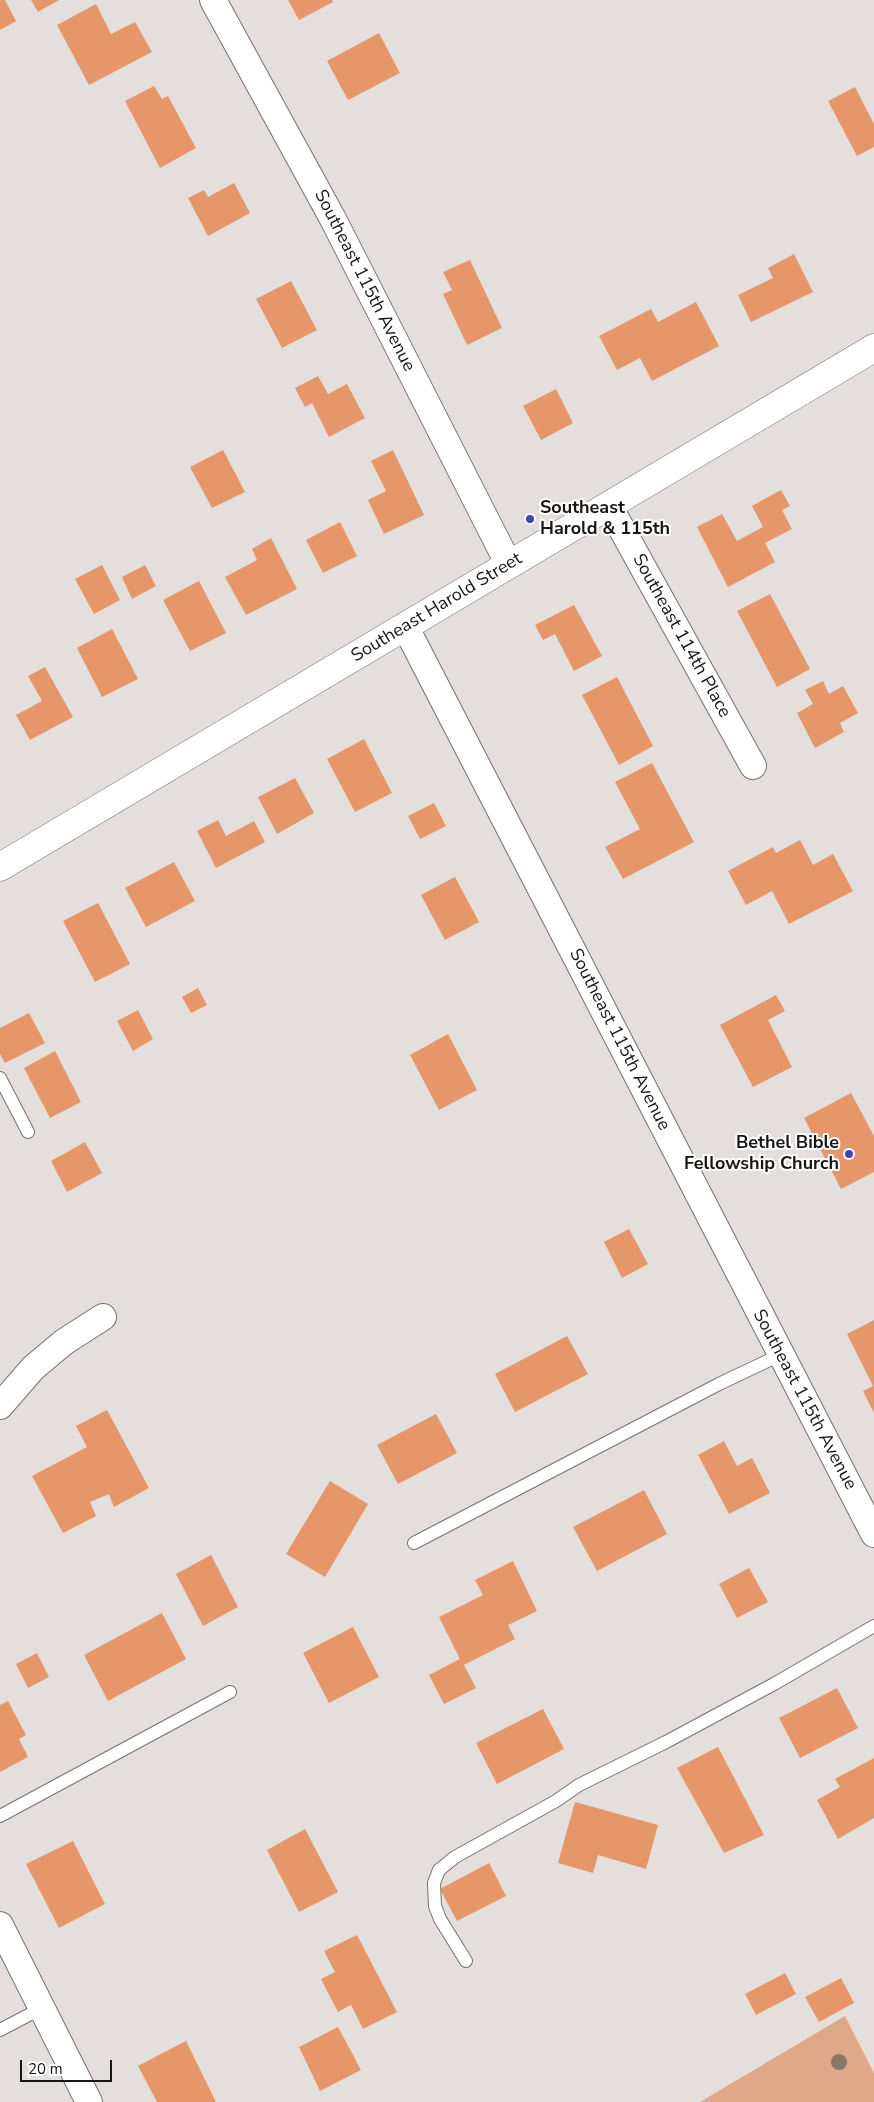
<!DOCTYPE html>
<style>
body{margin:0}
#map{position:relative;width:874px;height:2102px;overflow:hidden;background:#e4dfdc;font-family:"Nunito Sans",sans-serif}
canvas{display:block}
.scale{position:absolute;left:20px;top:2060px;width:92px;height:22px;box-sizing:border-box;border:2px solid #181615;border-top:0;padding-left:6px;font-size:15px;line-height:18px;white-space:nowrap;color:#181615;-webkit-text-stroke:4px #fff;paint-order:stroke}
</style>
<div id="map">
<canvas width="874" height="2102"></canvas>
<div class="scale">20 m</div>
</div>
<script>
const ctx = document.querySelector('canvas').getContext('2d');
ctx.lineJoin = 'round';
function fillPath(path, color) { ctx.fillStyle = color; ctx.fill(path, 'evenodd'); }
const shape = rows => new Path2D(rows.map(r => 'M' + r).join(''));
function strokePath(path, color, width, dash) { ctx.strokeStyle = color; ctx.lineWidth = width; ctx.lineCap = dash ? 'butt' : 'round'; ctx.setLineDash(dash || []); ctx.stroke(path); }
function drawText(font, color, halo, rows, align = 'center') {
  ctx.font = font + ' "Nunito Sans",sans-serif'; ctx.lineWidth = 4; ctx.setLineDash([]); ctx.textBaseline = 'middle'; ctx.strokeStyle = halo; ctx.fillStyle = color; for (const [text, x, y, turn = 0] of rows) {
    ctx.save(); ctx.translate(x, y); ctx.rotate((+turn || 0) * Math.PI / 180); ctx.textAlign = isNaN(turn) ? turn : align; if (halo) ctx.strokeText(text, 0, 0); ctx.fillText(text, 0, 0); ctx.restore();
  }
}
const green = shape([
 [845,2016,874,2073,874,2102,700,2102]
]);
const building = shape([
 [0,0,5,0,16,21,0,30],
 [31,0,59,0,38,12],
 [288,0,332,0,333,2,299,20],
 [96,4,111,34,135,22,152,52,89,85,57,25],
 [379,33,400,73,348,100,327,61],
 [154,86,162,99,168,96,196,148,160,168,125,101],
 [855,87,874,124,874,147,857,156,828,101],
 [234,183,250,213,208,236,188,198,204,190,208,197],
 [794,254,813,292,751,322,738,295,773,278,768,268],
 [470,260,502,328,467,345,443,294,452,290,443,272],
 [291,281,317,330,282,348,256,299],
 [696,302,719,346,652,381,640,358,617,370,599,336,651,309,658,322],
 [318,376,328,394,347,384,365,418,329,437,312,403,305,407,295,388],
 [556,389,573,423,541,440,523,406],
 [223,450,245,492,212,508,190,467],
 [393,450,424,515,384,534,368,500,386,491,371,461],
 [781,490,790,506,782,510,792,529,765,543,775,562,728,587,697,527,722,514,737,541,763,527,752,506],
 [340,522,357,556,323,573,306,540],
 [271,538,297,589,246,615,225,577,257,560,252,549],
 [102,565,120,600,94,614,75,579],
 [145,565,156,586,132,599,122,577],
 [199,581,226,633,190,651,163,600],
 [770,594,810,669,777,687,737,611],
 [574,605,602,656,574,671,555,634,543,640,535,625],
 [112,629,138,679,102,697,77,648],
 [45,667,73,717,30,740,16,715,42,701,28,676],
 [617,677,653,746,619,765,582,695],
 [823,681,829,694,843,686,858,713,840,723,844,732,815,748,797,713,813,704,805,690],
 [364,739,392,793,355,812,327,759],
 [652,763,694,842,623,879,605,847,640,829,615,782],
 [295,778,314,813,277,834,258,797],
 [434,803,446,826,420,839,408,816],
 [218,820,226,836,254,821,265,842,216,868,197,831],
 [800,840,813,865,833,854,853,891,789,924,772,891,746,905,728,871,773,847,776,853],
 [174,862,195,901,146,927,125,888],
 [455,877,479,922,445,940,421,895],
 [98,903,130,964,95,982,63,921],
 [198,988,207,1005,191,1013,182,997],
 [776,995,785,1011,768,1020,792,1067,753,1087,720,1025],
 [138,1010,153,1039,133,1051,117,1021],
 [29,1013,45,1043,5,1063,0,1054,0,1028],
 [448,1034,477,1090,439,1110,410,1055],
 [55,1051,81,1102,50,1118,24,1068],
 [851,1093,874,1136,874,1172,841,1189,804,1118],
 [85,1142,102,1173,67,1192,51,1161],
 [629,1229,648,1264,622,1278,604,1242],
 [874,1320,874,1413,863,1391,873,1386,847,1334],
 [567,1336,588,1374,515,1412,495,1374],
 [107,1410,149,1488,114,1507,109,1494,90,1502,96,1516,63,1533,32,1476,87,1447,76,1426],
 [436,1414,457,1453,398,1484,377,1445],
 [724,1441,737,1466,752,1458,770,1493,729,1514,698,1455],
 [330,1481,368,1504,325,1577,286,1554],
 [644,1490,667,1534,597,1571,573,1527],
 [211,1555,238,1607,203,1626,176,1574],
 [513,1561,537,1611,508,1625,515,1639,464,1665,476,1688,444,1704,429,1675,460,1659,439,1617,483,1595,475,1580],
 [749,1568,768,1602,737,1618,719,1584],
 [162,1613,186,1659,108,1701,84,1655],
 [353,1627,379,1677,329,1703,303,1653],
 [37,1653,49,1677,28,1688,16,1664],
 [837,1688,858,1728,800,1758,779,1718],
 [8,1701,26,1735,19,1739,28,1757,0,1772,0,1705],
 [543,1709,564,1749,497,1784,476,1743],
 [718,1747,764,1835,724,1853,677,1768],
 [874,1758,874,1818,838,1839,817,1800,840,1787,835,1779],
 [575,1802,658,1825,646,1869,598,1855,593,1873,558,1863],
 [305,1829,338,1892,299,1912,267,1850],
 [73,1841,105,1904,59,1928,26,1864],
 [489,1863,506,1896,457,1921,440,1889],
 [357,1935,397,2012,363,2029,351,2005,338,2012,321,1979,335,1972,324,1951],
 [785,1973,796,1994,756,2015,745,1994],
 [841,1978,854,2003,819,2022,805,1997],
 [338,2027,361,2070,320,2091,299,2047],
 [186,2041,216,2102,157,2102,138,2066]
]);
const lane = shape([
 [0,1078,28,1132],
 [414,1543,719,1384,780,1355],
 [0,1816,230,1692],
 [466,1961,440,1919,435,1906,434,1883,439,1870,455,1857,556,1801,579,1785,666,1742,774,1684,874,1626],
 [0,2030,42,2008]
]);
const street = shape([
 [213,0,333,219,509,565],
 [609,506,753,766],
 [405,626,874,1534],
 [0,1406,33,1368,64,1342,103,1317],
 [0,1925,89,2102]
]);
const secondary = shape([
 [0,867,874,348]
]);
const trees = [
 [839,2062]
];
const markers = [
 [530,519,5,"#3f44b8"],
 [849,1154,5,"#3f44b8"]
];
const streetNames = [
 ["Southeast 115th Avenue",364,281,63],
 ["Southeast Harold Street",437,608,-31],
 ["Southeast 114th Place",681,636,61],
 ["Southeast 115th Avenue",619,1040,63],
 ["Southeast 115th Avenue",804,1400,62]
];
const poiNames = [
 ["Southeast",540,509],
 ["Harold & 115th",540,530],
 ["Bethel Bible",839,1144,"right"],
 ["Fellowship Church",839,1165,"right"]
];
fillPath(green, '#dea889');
fillPath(building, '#e59769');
strokePath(lane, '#76716f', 14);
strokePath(street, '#76716f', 28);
strokePath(secondary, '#76716f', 29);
strokePath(lane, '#fff', 12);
strokePath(street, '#fff', 26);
strokePath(secondary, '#fff', 28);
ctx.fillStyle = '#89766a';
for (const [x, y] of trees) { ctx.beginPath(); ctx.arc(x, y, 8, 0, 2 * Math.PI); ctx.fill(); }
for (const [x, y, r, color] of markers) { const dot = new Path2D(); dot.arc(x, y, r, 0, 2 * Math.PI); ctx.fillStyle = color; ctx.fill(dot); strokePath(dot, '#fff', 2); }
drawText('18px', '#181615', '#fff', streetNames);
drawText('bold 18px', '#181615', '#fff', poiNames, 'left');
</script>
